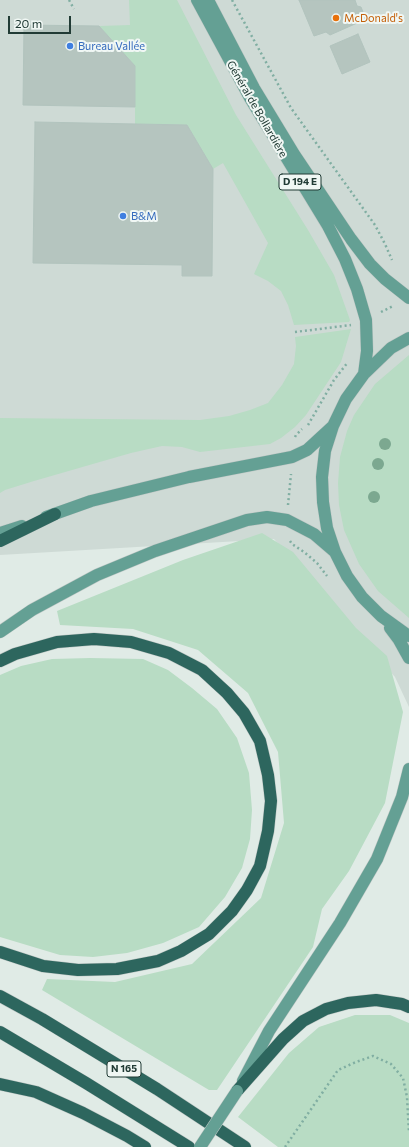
<!DOCTYPE html>
<meta charset="utf-8">
<style>
body{margin:0}
#map{position:relative;width:409px;height:1147px;overflow:hidden;background:#e0ebe6;font-family:Commissioner,sans-serif}
canvas{display:block}
.scale{position:absolute;left:8px;top:16px;width:63px;height:18px;box-sizing:border-box;border:2px solid #213b35;border-top:0;padding-left:5px;font-size:12px;line-height:14px;white-space:nowrap;color:#213b35;-webkit-text-stroke:3px #f0f7f4;paint-order:stroke}
</style>
<div id="map">
<canvas width="409" height="1147"></canvas>
<div class="scale">20 m</div>
</div>
<script>
const ctx = document.querySelector('canvas').getContext('2d');
ctx.lineJoin = 'round';
function fillPath(path, color) { ctx.fillStyle = color; ctx.fill(path, 'evenodd'); }
const shape = rows => new Path2D(rows.map(r => 'M' + r).join(''));
function strokePath(path, color, width, dash) { ctx.strokeStyle = color; ctx.lineWidth = width; ctx.lineCap = dash ? 'butt' : 'round'; ctx.setLineDash(dash || []); ctx.stroke(path); }
function drawText(font, color, halo, rows, align = 'center') {
  ctx.font = font + ' Commissioner,sans-serif'; ctx.lineWidth = 4; ctx.setLineDash([]); ctx.textBaseline = 'middle'; ctx.strokeStyle = halo; ctx.fillStyle = color; for (const [text, x, y, turn = 0] of rows) {
    ctx.save(); ctx.translate(x, y); ctx.rotate((+turn || 0) * Math.PI / 180); ctx.textAlign = isNaN(turn) ? turn : align; if (halo) ctx.strokeText(text, 0, 0); ctx.fillText(text, 0, 0); ctx.restore();
  }
}
const built = shape([
 [0,0,409,0,409,707,395,677,274,539,0,555]
]);
const green = shape([
 [129,0,177,0,236,115,308,230,334,275,350,320,349,322,294,325,288,305,281,291,268,281,254,274,268,243,223,163,213,169,187,125,135,124,135,66,99,26,130,25],
 [351,329,341,362,306,415,295,427,281,438,270,444,200,452,182,447,162,446,131,453,34,481,5,490,0,493,0,418,200,420,229,416,250,410,268,403,282,385,294,364,296,346,295,337],
 [409,355,409,618,378,591,359,564,344,530,339,505,338,483,340,457,347,431,354,415,375,384],
 [262,533,293,552,356,628,387,656,403,712,385,803,349,871,322,909,313,947,217,1090,209,1090,42,990,47,979,115,982,192,964,261,898,284,823,278,752,248,693,198,650,133,629,60,625,57,611,183,560],
 [90,658,143,659,168,670,192,688,217,709,237,738,249,773,252,810,250,839,242,868,225,897,199,927,163,943,127,953,93,957,60,955,0,937,0,675,21,666,52,659],
 [355,1015,390,1015,409,1023,409,1147,278,1147,238,1117,289,1053,319,1027]
]);
const building = shape([
 [299,0,355,0,357,6,361,7,365,17,364,20,330,35,326,32,314,36,299,0],
 [24,25,99,26,135,66,135,107,23,105,24,25],
 [358,34,370,62,342,74,330,46,358,34],
 [35,122,187,125,213,169,212,276,182,276,182,265,33,263,35,122]
]);
const path = shape([
 [69,0,74,9],
 [232,0,291,108,375,225,385,244,392,260],
 [381,312,393,306],
 [295,332,351,325],
 [308,425,334,380,348,362],
 [295,437,296,435,302,429],
 [288,505,291,474],
 [290,541,292,544,304,552,317,563,327,576],
 [285,1147,338,1070,356,1062,373,1056,391,1064,403,1078,407,1097,409,1133]
]);
const major = shape([
 [197,0,250,98,328,226,345,259,357,289,366,320,367,351,364,374],
 [208,0,254,88,294,154,351,239,370,264,385,279,409,298],
 [409,338,391,348,364,374,346,399,333,426,325,451,322,477,323,502,327,528,335,552,347,576,362,597,381,616,409,636],
 [46,517,91,501,189,477,292,457,307,450,332,427],
 [0,533,22,526],
 [390,628,399,640,409,658],
 [0,632,32,610,97,575,155,551,247,520,267,517,287,520,314,534,335,552],
 [243,1081,269,1031,340,923,377,859,402,797,409,769]
]);
const highway = shape([
 [0,541,55,514],
 [0,661,15,654,57,642,94,639,131,642,169,653,202,670,227,693,244,713,260,741,268,775,271,801,268,831,260,866,247,890,232,911,209,934,181,951,158,961,117,969,78,970,43,966,0,952],
 [0,996,42,1019,157,1089,245,1147],
 [0,1032,86,1083,189,1147],
 [0,1084,36,1092,83,1113,127,1136,145,1147],
 [237,1091,283,1039,303,1021,326,1009,348,1003,376,1000,402,1004,409,1007]
]);
const majorBridge = shape([
 [200,1147,237,1091]
]);
const trees = [
 [385,444],
 [378,464],
 [374,497]
];
const markers = [
 [336,18,4,"#e8710a"],
 [70,46,4,"#3f7fe0"],
 [123,216,4,"#3f7fe0"]
];
const shields = [
 [300,182,42],
 [124,1069,34]
];
const shieldNames = [
 ["D 194 E",300,182],
 ["N 165",124,1069]
];
const foodNames = [
 ["McDonald's",344,18]
];
const shopNames = [
 ["Bureau Vallée",78,46],
 ["B&M",131,216]
];
const streetNames = [
 ["Général de Bollardière",257,109,60]
];
fillPath(built, '#cedad5');
fillPath(green, '#b8dcc4');
fillPath(building, '#b5c5bf');
strokePath(building, '#b2c4be', 1);
strokePath(major, '#c1c8c6', 13);
strokePath(highway, '#c1c8c6', 13);
strokePath(path, '#80aea2', 2.5, [2, 3]);
strokePath(major, '#64a094', 12);
strokePath(highway, '#2d665e', 12);
strokePath(majorBridge, '#c1c8c6', 13, []);
strokePath(majorBridge, '#64a094', 12);
ctx.fillStyle = '#7ca890';
for (const [x, y] of trees) { ctx.beginPath(); ctx.arc(x, y, 6, 0, 2 * Math.PI); ctx.fill(); }
for (const [x, y, r, color] of markers) { const dot = new Path2D(); dot.arc(x, y, r, 0, 2 * Math.PI); ctx.fillStyle = color; ctx.fill(dot); strokePath(dot, '#f0f7f4', 1.5); }
for (const [x, y, w] of shields) { const box = new Path2D(); box.roundRect(x - w / 2, y - 8, w, 16, 3); ctx.fillStyle = '#f0f7f4'; ctx.fill(box); strokePath(box, '#213b35', 1); }
drawText('bold 10px', '#213b35', null, shieldNames);
drawText('11px', '#c56008', '#f0f7f4', foodNames, 'left');
drawText('11px', '#366cbe', '#f0f7f4', shopNames, 'left');
drawText('11px', '#213b35', '#f0f7f4', streetNames);
</script>
